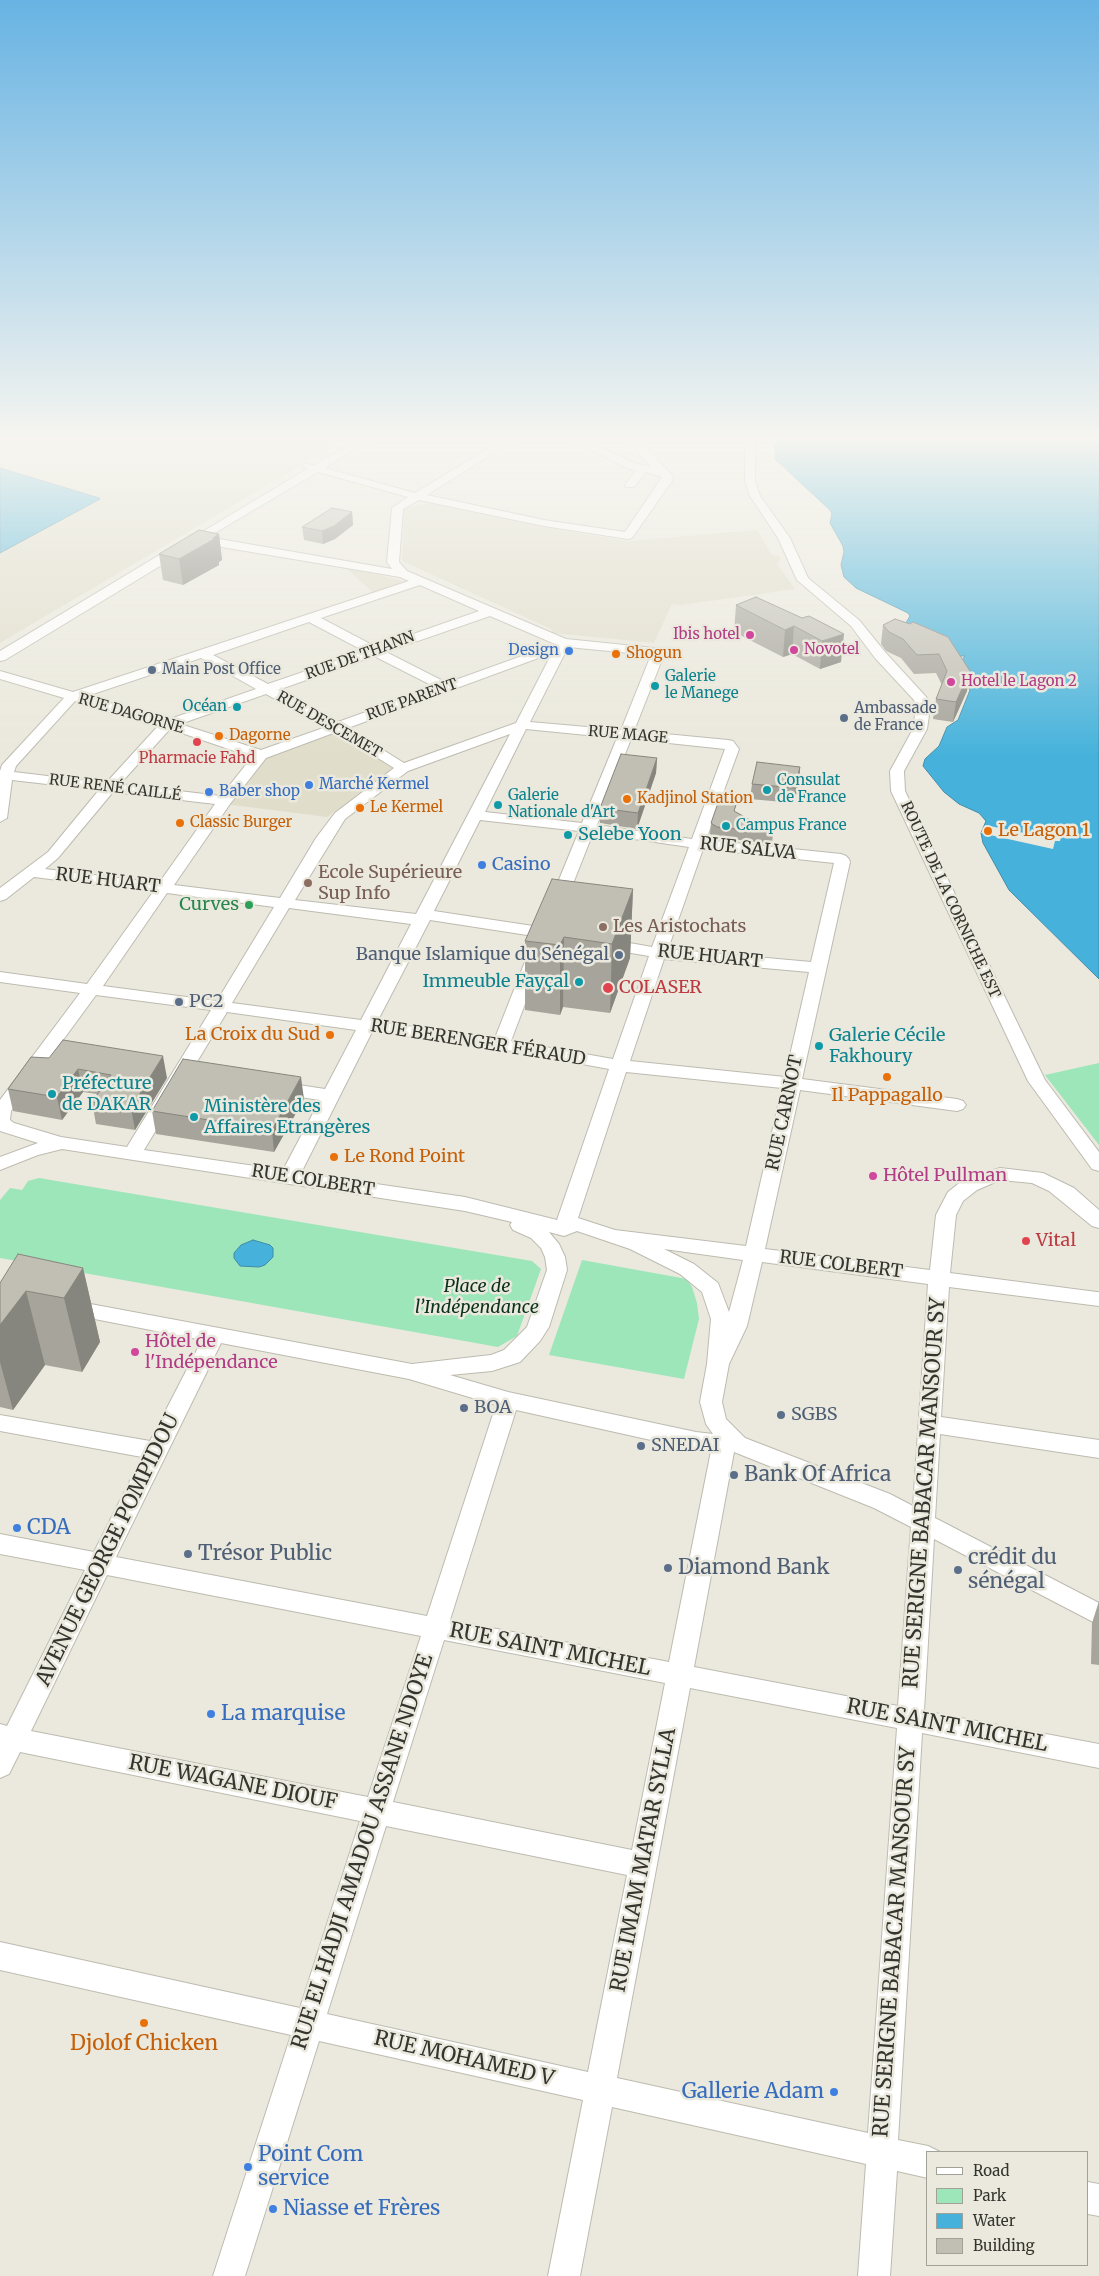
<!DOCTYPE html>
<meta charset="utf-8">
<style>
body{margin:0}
#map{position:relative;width:1099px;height:2276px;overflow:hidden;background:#ebe9dd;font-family:Merriweather,serif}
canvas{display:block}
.legend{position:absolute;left:926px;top:2151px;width:162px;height:115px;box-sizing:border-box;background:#ebe9dd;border:1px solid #a2a198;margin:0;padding:6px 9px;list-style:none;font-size:15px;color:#353530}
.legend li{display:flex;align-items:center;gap:10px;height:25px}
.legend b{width:25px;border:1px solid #a2a198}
</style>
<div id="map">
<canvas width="1099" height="2276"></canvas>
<ul class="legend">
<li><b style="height:6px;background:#fff"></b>Road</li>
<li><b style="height:14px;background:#9ce6b9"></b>Park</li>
<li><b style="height:14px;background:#46b2db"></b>Water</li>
<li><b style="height:14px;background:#c1bfb4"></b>Building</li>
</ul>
</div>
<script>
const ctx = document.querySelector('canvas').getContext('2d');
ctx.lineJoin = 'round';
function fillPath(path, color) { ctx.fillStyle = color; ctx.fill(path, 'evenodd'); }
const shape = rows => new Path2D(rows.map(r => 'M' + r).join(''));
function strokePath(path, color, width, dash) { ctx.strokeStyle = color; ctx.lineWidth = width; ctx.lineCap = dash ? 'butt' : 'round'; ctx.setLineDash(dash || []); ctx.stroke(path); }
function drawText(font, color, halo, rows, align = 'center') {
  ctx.font = font + ' Merriweather,serif'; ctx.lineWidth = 5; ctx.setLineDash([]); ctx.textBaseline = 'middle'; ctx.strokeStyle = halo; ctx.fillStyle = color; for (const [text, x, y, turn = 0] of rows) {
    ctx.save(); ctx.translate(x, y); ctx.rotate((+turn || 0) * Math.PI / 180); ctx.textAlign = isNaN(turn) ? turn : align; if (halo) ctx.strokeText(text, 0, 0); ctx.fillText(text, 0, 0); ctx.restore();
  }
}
const built = shape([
 [0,437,349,437,0,643],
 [428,503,447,505,549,528,627,541,757,530,771,554,781,557,778,565,795,589,681,605,672,604,654,643,553,633,551,629,402,561,404,508],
 [347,569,380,575,408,582,374,594],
 [341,729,404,766,327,817,225,804,268,756]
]);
const green = shape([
 [1099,1063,1099,1145,1045,1075],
 [39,1178,532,1261,541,1269,517,1336,498,1347,0,1258,0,1200,10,1188,22,1190,28,1181],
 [582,1260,687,1279,692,1287,697,1303,699,1319,684,1379,549,1355]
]);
const water = shape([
 [778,437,1099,437,1099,979,1009,890,983,843,981,833,986,821,979,813,959,804,944,792,923,766,925,759,939,746,947,727,958,720,970,690,956,667,965,656,954,656,904,626,910,616,908,613,856,588,844,577,841,565,844,552,843,546,830,523,832,514,830,510,775,459,775,446,778,437],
 [0,468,99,498,100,499,0,553,0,468],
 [253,1240,270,1245,273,1248,273,1257,265,1265,259,1267,240,1266,234,1258,234,1253,241,1245,253,1240]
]);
const pier = shape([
 [985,825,1029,834,1030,831,1061,837,1060,841,1055,841,1053,849,981,833]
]);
const minor = shape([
 [362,437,374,437,325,468,415,493,507,437,519,437,427,495,544,520,625,532,662,477,646,472,634,487,626,487,625,485,636,470,627,468,566,437,579,437,634,463,651,467,625,437,636,437,673,476,672,481,632,538,628,539,544,526,419,500,403,509,399,562,407,571,566,639,664,649,665,652,634,731,728,740,733,741,739,749,706,840,841,854,846,856,849,859,850,862,802,1079,957,1099,963,1101,966,1105,963,1109,957,1111,800,1090,765,1249,930,1270,936,1215,948,1192,963,1180,1000,1168,1043,1173,1074,1188,1099,1210,1099,1228,1092,1226,1049,1191,1032,1183,1000,1180,977,1190,963,1201,956,1215,950,1273,1097,1292,1099,1292,1099,1306,949,1287,941,1417,1099,1440,1099,1458,940,1434,935,1518,1099,1603,1099,1625,934,1539,924,1711,1099,1744,1099,1768,922,1733,898,2140,928,2146,940,2152,928,2152,928,2178,897,2171,890,2276,858,2276,866,2164,612,2107,580,2276,548,2276,583,2100,319,2041,245,2276,213,2276,291,2035,0,1970,0,1942,300,2008,360,1821,20,1752,9,1774,0,1778,0,1724,7,1726,85,1570,0,1554,0,1534,94,1552,142,1457,0,1431,0,1415,150,1441,202,1340,69,1314,62,1312,59,1307,62,1302,69,1300,412,1364,491,1355,504,1350,527,1327,547,1270,545,1257,541,1248,531,1238,513,1230,510,1225,512,1222,465,1211,62,1149,38,1155,0,1170,0,1157,38,1143,0,1131,0,1100,80,993,0,982,0,972,87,984,153,892,34,877,6,899,0,901,0,888,48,852,99,790,12,780,7,818,0,822,0,771,2,765,64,698,0,679,0,671,73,692,409,581,400,577,198,543,5,660,0,661,0,651,176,545,202,532,307,469,303,466,304,464,315,465,362,437],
 [318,472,408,497,392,508,387,562,392,569,208,537,318,472],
 [420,585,479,611,376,647,321,618,420,585],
 [490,616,555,644,447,683,386,652,490,616],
 [309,622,364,651,268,684,213,655,309,622],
 [568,647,651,655,621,730,530,722,568,647],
 [552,653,516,723,404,763,348,728,552,653],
 [374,656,435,687,338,722,278,690,374,656],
 [201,658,256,689,167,720,87,696,201,658],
 [266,694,326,727,261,750,180,724,266,694],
 [75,701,158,726,106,783,14,772,16,766,75,701],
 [170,729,252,757,221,796,120,784,170,729],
 [526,729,617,738,582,823,485,812,526,729],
 [336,732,394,768,335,813,316,838,280,898,174,885,230,804,266,758,336,732],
 [510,734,416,914,295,900,345,819,408,771,510,734],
 [631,739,725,749,692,839,597,825,631,739],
 [113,792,215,804,159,883,45,869,58,858,113,792],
 [480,820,579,831,549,904,551,907,557,909,563,907,565,904,593,833,689,847,652,947,607,939,601,941,599,944,601,947,607,949,649,956,613,1059,511,1041,542,959,540,955,534,954,528,955,526,959,495,1038,377,1022,430,920,553,939,559,937,561,934,559,931,553,929,434,911,480,820],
 [703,849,834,863,811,962,668,949,703,849],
 [167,893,274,907,217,1001,103,986,167,893],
 [289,908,411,924,361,1020,232,1003,289,908],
 [664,959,809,972,785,1077,630,1061,664,959],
 [96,995,211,1010,127,1147,61,1137,14,1123,10,1120,11,1111,96,995],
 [227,1012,356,1030,325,1089,279,1082,273,1084,270,1088,273,1092,279,1094,320,1100,283,1170,144,1150,227,1012],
 [372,1032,501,1049,609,1069,557,1220,465,1197,301,1173,372,1032],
 [626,1072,782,1088,746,1246,615,1230,578,1218,626,1072],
 [577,1231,630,1249,680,1274,702,1292,711,1319,707,1364,700,1402,706,1424,713,1434,696,1432,508,1392,450,1375,492,1371,520,1362,540,1341,549,1327,567,1270,565,1257,559,1244,549,1232,564,1236,577,1231],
 [664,1249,743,1260,729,1312,718,1283,694,1264,664,1249],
 [762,1262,928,1284,913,1506,890,1494,745,1438,726,1419,722,1402,729,1364,747,1326,762,1262],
 [221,1343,409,1379,496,1405,427,1616,116,1557,221,1343],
 [516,1410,696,1450,711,1451,669,1662,450,1620,516,1410],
 [734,1452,874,1508,911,1527,898,1706,694,1667,734,1452],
 [107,1575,421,1636,368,1797,31,1731,107,1575],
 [444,1640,665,1683,632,1850,393,1802,444,1640],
 [690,1688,897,1728,868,2133,617,2078,690,1688],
 [386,1826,627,1875,588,2072,327,2014,386,1826],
 [742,437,752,437,755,443,755,481,760,496,790,538,808,578,859,620,885,652,928,699,930,708,927,729,904,771,905,791,1045,1080,1099,1152,1099,1171,1092,1169,1028,1081,891,791,890,771,913,729,916,708,914,700,875,658,851,626,797,580,778,538,750,496,745,481,745,443,742,437],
 [1088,2182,1099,2184,1099,2216,1088,2214,1088,2182]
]);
const wall = shape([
 [352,512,353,525,335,539,323,544,304,540,302,527],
 [219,534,222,560,219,562,219,565,183,585,163,580,159,554],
 [736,605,802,618,841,662,820,669,792,654,783,657,734,632],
 [883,625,948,637,967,691,953,722,933,719,936,699,942,685,936,673,914,674,901,658,886,651,881,644],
 [657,758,656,773,637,829,600,823,600,808],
 [800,767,799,782,794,803,750,799,752,784],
 [736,812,773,833,772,844,716,837,710,834,711,823],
 [633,889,630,958,610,1013,563,1007,560,1015,525,1010,525,941],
 [31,1057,167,1078,135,1130,96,1124,92,1102,97,1094,83,1092,62,1120,13,1111,8,1089],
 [304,1099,274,1152,156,1134,152,1111],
 [83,1268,100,1342,82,1372,45,1365,13,1410,0,1407,0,1283],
 [1099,1601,1099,1665,1091,1664,1092,1623]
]);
const shadedWall = shape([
 [352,512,353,525,335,539,323,544,322,531],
 [219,534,222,560,219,562,219,565,183,585,179,559],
 [794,626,792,654,783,657,785,630],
 [844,634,841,662,820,669,822,641],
 [970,671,967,691,953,722,956,702],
 [657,758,656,773,637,829,638,813],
 [800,767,799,782,794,803,795,788],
 [633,889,630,958,610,1013,612,944],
 [564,937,563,1007,560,1015,560,945],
 [163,1056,167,1078,135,1130,131,1108],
 [78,1069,83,1092,62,1120,57,1097],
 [301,1077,304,1099,274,1152,272,1130],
 [83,1268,100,1342,82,1372,64,1298],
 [26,1291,45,1365,13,1410,0,1362,0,1325]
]);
const building = shape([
 [332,508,352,512,334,526,322,531,302,527,332,508],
 [199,530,219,534,213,538,216,538,179,559,159,554,199,530],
 [756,597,802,618,809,616,844,634,822,641,794,626,785,630,736,605,756,597],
 [895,619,910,624,913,622,948,637,970,671,956,702,936,699,947,671,939,654,917,655,903,639,889,632,883,625,895,619],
 [621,754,657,758,638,813,600,808,621,754],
 [757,762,800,767,795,788,752,784,757,762],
 [718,803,736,805,734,811,773,833,717,827,711,823,718,803],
 [552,879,633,889,612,944,564,937,560,945,525,941,552,879],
 [63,1040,163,1056,131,1108,92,1102,111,1075,78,1069,57,1097,8,1089,31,1057,49,1058,63,1040],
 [183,1059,301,1077,272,1130,152,1111,183,1059],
 [18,1254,83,1268,64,1298,26,1291,0,1325,0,1283,18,1254]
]);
const markers = [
 [750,635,5,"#d1479c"],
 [794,650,5,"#d1479c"],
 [569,651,5,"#3f7fe0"],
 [616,654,5,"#e8710a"],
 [152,670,5,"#5c6f8a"],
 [951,682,5,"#d1479c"],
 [655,686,5,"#0f9aa8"],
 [237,707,5,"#0f9aa8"],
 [844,718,5,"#5c6f8a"],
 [219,736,5,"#e8710a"],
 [197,742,5,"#e0444e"],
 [309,785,5,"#3f7fe0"],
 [767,790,5,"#0f9aa8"],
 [209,792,5,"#3f7fe0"],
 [627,799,5,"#e8710a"],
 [498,805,5,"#0f9aa8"],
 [360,808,5,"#e8710a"],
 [180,823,5,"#e8710a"],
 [726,826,5,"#0f9aa8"],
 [988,831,5,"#e8710a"],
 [568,835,5,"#0f9aa8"],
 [482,865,5,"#3f7fe0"],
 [308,883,5,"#8d6e63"],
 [249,905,5,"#2e9e5b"],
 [603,927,5,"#8d6e63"],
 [619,955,5,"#5c6f8a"],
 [579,982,5,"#0f9aa8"],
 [608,988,6,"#e0444e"],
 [179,1002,5,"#5c6f8a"],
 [330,1035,5,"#e8710a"],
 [819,1046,5,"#0f9aa8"],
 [887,1077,5,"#e8710a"],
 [52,1094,5,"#0f9aa8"],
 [194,1117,5,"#0f9aa8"],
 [334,1157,5,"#e8710a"],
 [873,1176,5,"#d1479c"],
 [1026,1241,5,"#e0444e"],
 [135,1352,5,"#d1479c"],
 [464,1408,5,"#5c6f8a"],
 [781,1415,5,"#5c6f8a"],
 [641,1446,5,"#5c6f8a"],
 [734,1475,5,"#5c6f8a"],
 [17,1528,5,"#3f7fe0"],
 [188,1554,5,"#5c6f8a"],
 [668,1568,5,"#5c6f8a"],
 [958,1570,5,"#5c6f8a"],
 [211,1714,5,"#3f7fe0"],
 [144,2023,5,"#e8710a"],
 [834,2092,5,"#3f7fe0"],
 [248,2167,5,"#3f7fe0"],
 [273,2209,5,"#3f7fe0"]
];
const farHotelnames = [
 ["Ibis hotel",740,635,"right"],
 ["Novotel",804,650],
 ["Hotel le Lagon 2",961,682]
];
const farShopnames = [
 ["Design",559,651,"right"],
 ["Marché Kermel",319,785],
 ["Baber shop",219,792]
];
const farFoodnames = [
 ["Shogun",626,654],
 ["Dagorne",229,736],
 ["Kadjinol Station",637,799],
 ["Le Kermel",370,808],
 ["Classic Burger",190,823]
];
const farStreetnames = [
 ["RUE DE THANN",360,656,-20],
 ["RUE PARENT",412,700,-20],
 ["RUE DAGORNE",131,714,16],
 ["RUE DESCEMET",329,725,30],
 ["RUE MAGE",628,735,5],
 ["RUE RENÉ CAILLÉ",115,788,7],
 ["ROUTE DE LA CORNICHE EST",950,900,65]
];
const farServicenames = [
 ["Main Post Office",162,670],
 ["Ambassade",854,709],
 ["de France",854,726]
];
const farCulturenames = [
 ["Galerie",665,677],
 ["le Manege",665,694],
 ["Océan",227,707,"right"],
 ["Consulat",777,781],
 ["de France",777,798],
 ["Galerie",508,796],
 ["Nationale d'Art",508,813],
 ["Campus France",736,826]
];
const farHealthnames = [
 ["Pharmacie Fahd",197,759]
];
const foodNames = [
 ["Le Lagon 1",998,831],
 ["La Croix du Sud",320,1035,"right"],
 ["Il Pappagallo",887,1096,"center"],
 ["Le Rond Point",344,1157]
];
const cultureNames = [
 ["Selebe Yoon",578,835],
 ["Immeuble Fayçal",569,982,"right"],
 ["Galerie Cécile",829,1036],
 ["Fakhoury",829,1057],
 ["Préfecture",62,1084],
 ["de DAKAR",62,1105],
 ["Ministère des",204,1107],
 ["Affaires Etrangères",204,1128]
];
const streetNames = [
 ["RUE SALVA",748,849,6],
 ["RUE HUART",108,881,7],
 ["RUE HUART",710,957,6],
 ["RUE BERENGER FÉRAUD",478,1043,9],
 ["RUE CARNOT",785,1113,-78],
 ["RUE COLBERT",313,1181,9],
 ["RUE COLBERT",841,1265,7]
];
const shopNames = [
 ["Casino",492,865]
];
const educationNames = [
 ["Ecole Supérieure",318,873],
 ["Sup Info",318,894],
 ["Les Aristochats",613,927]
];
const leisureNames = [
 ["Curves",239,905]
];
const serviceNames = [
 ["Banque Islamique du Sénégal",609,955,"right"],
 ["PC2",189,1002],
 ["BOA",474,1408],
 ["SGBS",791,1415],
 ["SNEDAI",651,1446]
];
const healthNames = [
 ["COLASER",619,988],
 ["Vital",1036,1241]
];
const hotelNames = [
 ["Hôtel Pullman",883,1176],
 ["Hôtel de",145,1342],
 ["l'Indépendance",145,1363]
];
const parkNames = [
 ["Place de",477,1287],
 ["l’Indépendance",477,1308]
];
const nearServicenames = [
 ["Bank Of Africa",744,1475],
 ["Trésor Public",198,1554],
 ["crédit du",968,1558],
 ["sénégal",968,1582],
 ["Diamond Bank",678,1568]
];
const nearStreetnames = [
 ["RUE SERIGNE BABACAR MANSOUR SY",925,1493,-86],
 ["AVENUE GEORGE POMPIDOU",108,1550,-64],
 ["RUE SAINT MICHEL",550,1650,11],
 ["RUE SAINT MICHEL",947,1726,11],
 ["RUE WAGANE DIOUF",233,1783,11],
 ["RUE EL HADJI AMADOU ASSANE NDOYE",363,1852,-72],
 ["RUE IMAM MATAR SYLLA",644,1860,-79],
 ["RUE SERIGNE BABACAR MANSOUR SY",895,1942,-86],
 ["RUE MOHAMED V",464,2059,13]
];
const nearShopnames = [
 ["CDA",27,1528],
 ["La marquise",221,1714],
 ["Gallerie Adam",824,2092,"right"],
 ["Point Com",258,2155],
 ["service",258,2179],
 ["Niasse et Frères",283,2209]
];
const nearFoodnames = [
 ["Djolof Chicken",144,2044]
];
fillPath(built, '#e0ddca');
fillPath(green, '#9ce6b9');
fillPath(water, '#46b2db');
strokePath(water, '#418ca8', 1);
fillPath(pier, '#ebe9dd');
strokePath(minor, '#bdbbb0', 2);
fillPath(minor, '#fff');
fillPath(wall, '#a6a49b');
fillPath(shadedWall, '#87867e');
fillPath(building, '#c1bfb4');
strokePath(building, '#87867e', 1);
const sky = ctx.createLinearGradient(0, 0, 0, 756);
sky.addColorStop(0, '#67b3e3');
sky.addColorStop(0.58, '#f6f5f0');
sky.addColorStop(1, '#f6f5f000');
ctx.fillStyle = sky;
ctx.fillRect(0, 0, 1099, 756);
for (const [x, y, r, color] of markers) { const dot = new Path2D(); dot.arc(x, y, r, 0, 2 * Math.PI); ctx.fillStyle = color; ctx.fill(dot); strokePath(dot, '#ebe9dd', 2); }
drawText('15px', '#b23c85', '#ebe9dd', farHotelnames, 'left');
drawText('15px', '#366cbe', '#ebe9dd', farShopnames, 'left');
drawText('15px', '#c56008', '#ebe9dd', farFoodnames, 'left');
drawText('15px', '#353530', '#ebe9dd', farStreetnames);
drawText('15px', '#4e5e75', '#ebe9dd', farServicenames, 'left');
drawText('15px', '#0d838f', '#ebe9dd', farCulturenames, 'left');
drawText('15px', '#be3a42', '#ebe9dd', farHealthnames);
drawText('18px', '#c56008', '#ebe9dd', foodNames, 'left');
drawText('18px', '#0d838f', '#ebe9dd', cultureNames, 'left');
drawText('18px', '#353530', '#ebe9dd', streetNames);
drawText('18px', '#366cbe', '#ebe9dd', shopNames, 'left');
drawText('18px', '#785e54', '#ebe9dd', educationNames, 'left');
drawText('18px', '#27864d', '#ebe9dd', leisureNames, 'right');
drawText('18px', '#4e5e75', '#ebe9dd', serviceNames, 'left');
drawText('18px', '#be3a42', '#ebe9dd', healthNames, 'left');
drawText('18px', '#b23c85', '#ebe9dd', hotelNames, 'left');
drawText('italic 18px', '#0a321d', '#ebe9dd', parkNames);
drawText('21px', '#4e5e75', '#ebe9dd', nearServicenames, 'left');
drawText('21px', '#353530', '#ebe9dd', nearStreetnames);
drawText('21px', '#366cbe', '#ebe9dd', nearShopnames, 'left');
drawText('21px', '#c56008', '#ebe9dd', nearFoodnames);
</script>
